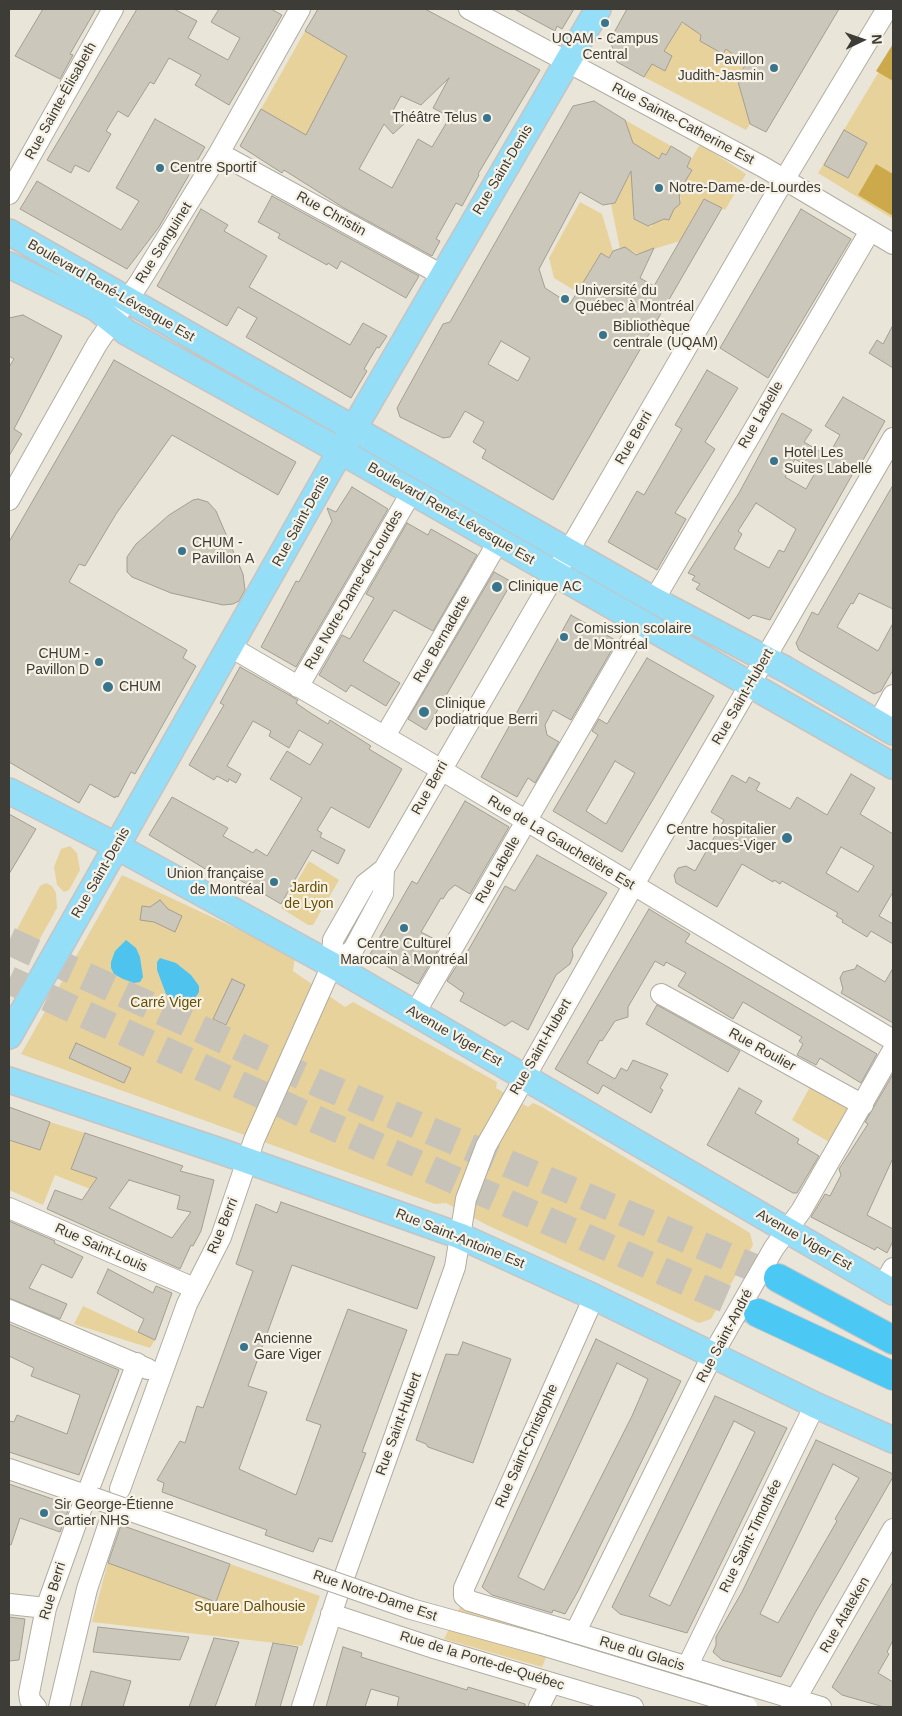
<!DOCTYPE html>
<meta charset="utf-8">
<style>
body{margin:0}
#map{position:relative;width:902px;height:1716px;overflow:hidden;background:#eae5d9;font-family:Helvetica,sans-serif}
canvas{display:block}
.frame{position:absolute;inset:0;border:10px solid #3e3c37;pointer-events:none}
.north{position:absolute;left:837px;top:15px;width:50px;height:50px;-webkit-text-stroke:4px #f7f2e6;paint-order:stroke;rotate:87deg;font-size:14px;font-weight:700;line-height:20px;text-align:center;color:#3e3c37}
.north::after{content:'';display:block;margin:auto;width:18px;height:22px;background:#3e3c37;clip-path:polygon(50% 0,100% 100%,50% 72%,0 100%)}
</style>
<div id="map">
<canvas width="902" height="1716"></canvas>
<div class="frame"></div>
<div class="north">N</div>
</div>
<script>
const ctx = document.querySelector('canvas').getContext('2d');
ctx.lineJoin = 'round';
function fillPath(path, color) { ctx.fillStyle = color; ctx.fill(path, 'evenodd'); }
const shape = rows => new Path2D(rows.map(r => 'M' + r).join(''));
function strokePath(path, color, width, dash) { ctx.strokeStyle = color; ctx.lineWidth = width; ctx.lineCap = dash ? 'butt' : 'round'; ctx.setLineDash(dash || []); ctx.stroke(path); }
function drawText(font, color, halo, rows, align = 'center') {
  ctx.font = font + ' Helvetica,sans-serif'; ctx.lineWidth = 4.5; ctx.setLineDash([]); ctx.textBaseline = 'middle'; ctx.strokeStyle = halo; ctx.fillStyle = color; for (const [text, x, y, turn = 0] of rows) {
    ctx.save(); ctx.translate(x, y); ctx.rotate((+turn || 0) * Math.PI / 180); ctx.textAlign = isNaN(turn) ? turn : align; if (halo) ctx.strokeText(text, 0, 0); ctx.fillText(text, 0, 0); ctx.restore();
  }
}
const green = shape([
 [687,23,701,35,700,41,723,54,726,49,744,56,745,64,737,78,750,124,746,130,644,77,652,63,665,71,672,56,664,51,681,24],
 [305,31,347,56,302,143,261,109],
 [893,48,893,219,818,173],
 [625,120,671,146,666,155,662,153,648,177,636,190,632,199,635,201,633,218,651,227,653,223,661,220,670,208,678,205,681,199,678,192,692,170,687,167,700,144,746,174,725,210,704,199,680,241,637,254,625,248,620,249,611,204,615,203,642,149,633,143],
 [580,202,602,214,613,251,609,258,601,253,577,292,554,278,549,258],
 [70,846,77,853,80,870,69,890,64,892,57,885,54,867,61,849],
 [309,861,339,880,313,925,308,925,281,908],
 [122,875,295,956,293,971,345,1007,353,1002,497,1082,496,1088,528,1107,533,1103,542,1107,750,1233,753,1245,711,1319,699,1323,487,1225,446,1203,435,1204,21,1054],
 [46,883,52,886,56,893,57,908,37,944,17,935,16,931,40,886],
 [810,1087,848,1109,829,1142,792,1120],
 [50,1122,85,1133,71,1169,97,1178,90,1189,55,1175,43,1205,9,1190,9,1140,40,1150],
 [83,1306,155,1340,150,1348,74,1324],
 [108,1562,216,1602,230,1564,320,1596,302,1646,92,1622],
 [460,1607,556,1634,542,1667,444,1639]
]);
const forest = shape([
 [893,44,893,81,876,71],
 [876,164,893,174,893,216,858,195]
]);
const water = shape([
 [126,940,136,948,140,957,143,977,140,982,134,983,123,979,114,974,111,968,111,962,115,951],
 [160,958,176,963,191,975,199,986,199,992,193,1001,180,1005,166,994,157,970,157,962]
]);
const building = shape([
 [43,9,96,9,70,54,73,55,60,79,15,56,43,9],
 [137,9,174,9,197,21,188,38,228,60,240,38,211,22,219,9,271,9,282,15,229,105,195,85,201,75,169,58,154,84,150,82,128,117,118,111,106,131,111,134,89,172,75,165,71,173,47,160,137,9],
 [318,9,425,9,540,70,478,174,479,175,462,206,456,203,436,239,440,241,432,256,344,208,284,170,282,173,240,146,261,109,306,135,347,56,305,31,318,9],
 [449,78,433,108,450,117,432,147,418,139,392,188,359,169,384,124,393,134,405,123,391,114,401,96,421,105,449,78],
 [514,9,574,9,562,29,557,26,555,31,514,9],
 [627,9,839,9,766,132,750,124,737,78,746,64,726,49,723,54,700,41,701,35,682,22,664,51,672,56,665,71,652,64,644,77,617,62,610,40,627,9],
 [594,101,625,120,633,143,659,159,662,153,666,155,671,146,691,158,687,167,692,170,679,192,680,204,674,209,669,220,664,219,648,226,634,219,631,171,615,203,603,205,580,192,539,269,545,288,570,304,601,253,609,258,613,251,625,247,636,255,654,248,640,278,654,286,704,199,722,208,553,500,482,458,486,450,473,442,484,422,465,411,450,437,443,438,400,417,397,408,443,324,450,322,573,106,594,101],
 [501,341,530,358,518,381,488,364,501,341],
 [155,119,205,147,159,227,127,269,20,209,37,181,121,230,139,201,116,188,155,119],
 [844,130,867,143,848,178,824,165,844,130],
 [272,196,419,276,406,298,341,261,337,269,328,263,327,265,278,238,280,234,258,222,272,196],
 [201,209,228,225,224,231,267,256,249,287,350,345,363,323,387,336,379,348,377,347,364,369,367,371,351,398,246,337,257,318,238,307,227,326,157,286,201,209],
 [801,209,851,239,768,378,720,348,801,209],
 [23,315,62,336,14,429,22,434,9,456,9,367,14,359,9,356,9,318,23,315],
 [893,325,893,368,869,353,877,340,883,344,893,325],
 [114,360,296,462,278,495,172,435,116,514,85,566,79,564,69,582,187,650,183,658,196,666,135,774,131,772,118,797,116,796,115,798,90,784,79,803,9,762,9,542,114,360],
 [707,370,738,388,705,442,715,449,675,513,686,519,657,570,608,542,637,491,644,495,682,429,675,425,707,370],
 [843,397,885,421,858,469,856,468,770,620,753,615,749,619,696,589,700,584,692,580,695,576,688,573,739,493,782,413,812,430,804,442,828,456,840,435,825,426,843,397],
 [795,459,816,471,806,489,785,477,795,459],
 [756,503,796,529,784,552,779,550,769,568,734,549,742,534,738,531,756,503],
 [893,485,893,609,859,593,853,604,851,603,837,627,878,651,893,623,893,670,881,691,874,694,799,650,796,643,812,612,818,615,893,485],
 [352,487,388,509,296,667,261,647,296,581,299,582,332,521,327,508,336,512,352,487],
 [198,499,208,502,216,511,243,574,245,590,239,601,233,604,223,605,171,593,132,577,127,572,127,557,136,544,169,515,193,500,198,499],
 [407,523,428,535,431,529,477,555,433,631,394,610,363,661,400,683,386,706,351,685,346,692,319,675,342,635,350,639,374,598,366,594,407,523],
 [494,572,512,582,426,730,408,719,494,572],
 [571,615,617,641,571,720,553,710,545,725,547,735,559,742,535,783,528,778,517,797,481,777,571,615],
 [647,658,714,696,622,852,553,811,598,735,592,731,599,719,607,724,647,658],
 [615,761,635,773,606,824,586,811,615,761],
 [240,667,298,700,296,703,309,712,328,724,330,720,371,746,369,749,402,769,369,828,331,807,317,830,322,833,320,837,345,850,338,864,312,850,281,904,226,872,222,879,149,835,172,797,228,828,223,836,253,853,256,849,267,856,302,798,270,779,287,751,310,765,323,744,299,730,289,748,269,736,271,731,253,721,227,766,241,774,236,783,229,779,228,782,217,776,214,780,189,765,224,705,220,703,240,667],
 [851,774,875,788,860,814,893,834,893,892,879,916,893,924,893,944,871,931,867,937,842,922,843,920,836,916,838,913,782,881,780,884,774,880,773,882,742,864,717,907,676,883,674,875,678,868,686,866,695,871,724,820,711,812,732,775,746,783,749,777,760,783,756,790,790,809,797,797,827,815,851,774],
 [841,847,874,866,858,892,826,873,841,847],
 [465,801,509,827,470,894,455,885,448,891,443,899,441,898,421,932,442,943,418,984,369,956,412,881,417,884,465,801],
 [9,814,36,829,9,874,9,814],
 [537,855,607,893,572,949,573,956,570,964,556,975,528,1030,512,1021,505,1026,460,1001,464,993,447,981,459,962,461,963,505,886,515,891,537,855],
 [160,900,168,909,182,916,175,932,154,922,140,920,142,906,150,907,160,900],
 [649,909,690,934,685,942,877,1054,861,1083,820,1058,816,1065,797,1055,803,1044,799,1041,802,1037,743,1002,733,1019,678,986,686,973,666,962,664,966,655,961,628,1007,628,1017,615,1021,602,1041,600,1040,587,1063,615,1079,621,1068,627,1071,633,1060,668,1074,660,1088,663,1090,651,1113,603,1085,598,1094,555,1069,649,909],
 [857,965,885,982,893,968,893,1023,841,993,843,989,840,978,843,972,855,969,857,965],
 [232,979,245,985,226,1025,213,1019,232,979],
 [657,1005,740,1051,728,1072,646,1024,657,1005],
 [76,1043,131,1068,124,1083,69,1058,76,1043],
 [893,1074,893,1158,867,1215,893,1229,893,1241,887,1253,877,1247,875,1250,811,1217,825,1194,830,1196,841,1175,839,1169,868,1124,865,1122,893,1074],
 [739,1088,762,1101,755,1113,799,1139,797,1143,819,1156,797,1193,793,1193,707,1145,739,1088],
 [9,1107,50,1122,40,1150,9,1140,9,1107],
 [85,1133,183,1166,180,1171,214,1180,201,1231,193,1246,191,1245,180,1269,47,1209,55,1190,82,1200,97,1178,71,1169,85,1133],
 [129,1180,180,1196,177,1209,191,1212,172,1238,109,1208,129,1180],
 [281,1202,435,1257,417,1309,292,1265,248,1386,267,1392,239,1469,296,1495,321,1425,306,1420,348,1309,407,1330,362,1452,366,1453,332,1542,319,1538,313,1552,265,1535,267,1530,162,1492,164,1483,157,1480,180,1441,185,1443,197,1406,203,1408,253,1271,236,1264,256,1204,277,1213,281,1202],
 [9,1221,55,1241,54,1243,83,1257,72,1278,42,1264,29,1288,67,1304,60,1319,9,1298,9,1221],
 [108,1269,153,1293,156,1286,172,1293,155,1340,138,1332,144,1319,97,1293,108,1269],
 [9,1324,119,1370,79,1475,9,1452,9,1421,14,1422,17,1415,67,1434,80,1395,31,1376,34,1368,9,1356,9,1324],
 [596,1339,681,1381,578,1591,565,1614,553,1610,552,1613,492,1595,482,1587,596,1339],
 [617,1363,648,1379,632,1416,544,1590,518,1577,617,1363],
 [463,1342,511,1359,473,1463,428,1447,426,1444,416,1440,446,1354,458,1355,463,1342],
 [715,1396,787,1428,687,1633,620,1614,612,1607,715,1396],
 [734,1421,755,1432,670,1606,649,1596,734,1421],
 [816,1440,893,1474,893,1477,815,1613,781,1677,722,1660,713,1652,716,1645,716,1637,742,1592,816,1440],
 [833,1464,859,1478,835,1519,837,1521,778,1623,760,1614,833,1464],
 [9,1484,67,1504,69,1508,60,1532,20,1518,11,1545,9,1544,9,1484],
 [121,1525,230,1564,216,1602,108,1563,121,1525],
 [893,1582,893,1640,887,1652,889,1654,878,1673,893,1682,893,1707,884,1707,842,1695,832,1687,893,1582],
 [9,1617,25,1619,19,1660,9,1661,9,1617],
 [98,1627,152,1633,189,1637,180,1660,93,1652,98,1627],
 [214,1638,239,1642,215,1707,189,1707,214,1638],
 [273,1643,298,1647,280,1707,255,1707,273,1643],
 [343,1647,362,1653,361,1657,467,1690,468,1687,525,1704,525,1707,397,1707,399,1697,371,1689,365,1707,326,1707,343,1647],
 [91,1671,131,1681,123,1707,81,1707,91,1671]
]);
const highwayTunnel = shape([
 [9,941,320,1084,778,1278],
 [9,980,304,1114,758,1313]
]);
const minor = shape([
 [469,9,765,168,893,244],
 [219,153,442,275],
 [9,194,113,9],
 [9,500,97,344,139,283,219,153,300,9],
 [654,600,870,231],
 [229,646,418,756,893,1040],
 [298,687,411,493],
 [878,723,893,695],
 [385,736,498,542],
 [332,965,353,950,383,894,384,869],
 [661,994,863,1105],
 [415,1013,641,623],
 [9,1208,194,1288],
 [883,1286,893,1268],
 [594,1297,464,1588,464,1596,470,1601,821,1707],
 [9,1310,148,1369],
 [9,1469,94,1498],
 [120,1489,187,1304,221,1237,254,1140,332,965,333,940,365,884,384,869,775,195,887,9],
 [9,1604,46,1608],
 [331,1614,437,1649,633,1707],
 [575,1633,713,1354,774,1248,801,1211,893,1050],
 [687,1667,815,1405],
 [36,1707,30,1700,29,1693,46,1608,82,1507,137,1363],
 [59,1707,87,1589,109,1523],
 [302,1707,336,1600,455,1267,466,1199,486,1146,633,886,893,438],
 [539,1707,551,1683],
 [791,1707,893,1529]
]);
const major = shape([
 [9,232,654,600,785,669,893,732],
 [9,265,96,308,126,332,356,460,893,766],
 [9,791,103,839,332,965,893,1292],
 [9,1036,329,471,598,9],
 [9,1080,223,1152,460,1236,594,1297,815,1405,893,1440]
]);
const highway = shape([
 [778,1278,893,1340],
 [758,1313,893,1376]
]);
const minorBridge = shape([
 [94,1498,411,1609,542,1645,747,1707]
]);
const markers = [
 [605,23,5,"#38748b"],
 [774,68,5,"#38748b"],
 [487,118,5,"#38748b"],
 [160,168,5,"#38748b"],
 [659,188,5,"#38748b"],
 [565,299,5,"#38748b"],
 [603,335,5,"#38748b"],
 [774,461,5,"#38748b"],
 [182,551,5,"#38748b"],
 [497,587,6,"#38748b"],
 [564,637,5,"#38748b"],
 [99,662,5,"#38748b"],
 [108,687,6,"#38748b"],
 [424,712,6,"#38748b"],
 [787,838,6,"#38748b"],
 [274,882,5,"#38748b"],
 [404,928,5,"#38748b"],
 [244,1347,5,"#38748b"],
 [44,1513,5,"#38748b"]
];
const poiNames = [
 ["UQAM - Campus",605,39,"center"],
 ["Central",605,55,"center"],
 ["Pavillon",764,60,"right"],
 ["Judith-Jasmin",764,76,"right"],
 ["Théâtre Telus",477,118,"right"],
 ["Centre Sportif",170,168],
 ["Notre-Dame-de-Lourdes",669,188],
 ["Université du",575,291],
 ["Québec à Montréal",575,307],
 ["Bibliothèque",613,327],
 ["centrale (UQAM)",613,343],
 ["Hotel Les",784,453],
 ["Suites Labelle",784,469],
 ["CHUM -",192,543],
 ["Pavillon A",192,559],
 ["Clinique AC",508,587],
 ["Comission scolaire",574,629],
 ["de Montréal",574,645],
 ["CHUM -",89,654,"right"],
 ["Pavillon D",89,670,"right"],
 ["CHUM",119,687],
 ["Clinique",435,704],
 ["podiatrique Berri",435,720],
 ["Centre hospitalier",776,830,"right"],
 ["Jacques-Viger",776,846,"right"],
 ["Union française",264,874,"right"],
 ["de Montréal",264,890,"right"],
 ["Centre Culturel",404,944,"center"],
 ["Marocain à Montréal",404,960,"center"],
 ["Ancienne",254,1339],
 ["Gare Viger",254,1355],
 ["Sir George-Étienne",54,1505],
 ["Cartier NHS",54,1521]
];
const streetNames = [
 ["Rue Sainte-Élisabeth",61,101,-61],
 ["Rue Sainte-Catherine Est",683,124,28],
 ["Rue Saint-Denis",503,170,-59],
 ["Rue Christin",331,214,29],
 ["Rue Sanguinet",164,243,-58],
 ["Boulevard René-Lévesque Est",111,291,30],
 ["Rue Labelle",761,415,-60],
 ["Rue Berri",634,438,-60],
 ["Boulevard René-Lévesque Est",451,514,30],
 ["Rue Saint-Denis",301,521,-61],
 ["Rue Notre-Dame-de-Lourdes",354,590,-60],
 ["Rue Bernadette",442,639,-60],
 ["Rue Saint-Hubert",743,697,-60],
 ["Rue Berri",430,788,-61],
 ["Rue de La Gauchetière Est",561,843,31],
 ["Rue Labelle",498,870,-60],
 ["Rue Saint-Denis",101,873,-60],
 ["Avenue Viger Est",454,1036,30],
 ["Rue Saint-Hubert",541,1047,-60],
 ["Rue Roulier",762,1050,29],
 ["Rue Berri",223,1226,-68],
 ["Rue Saint-Antoine Est",460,1239,22],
 ["Avenue Viger Est",804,1240,30],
 ["Rue Saint-Louis",101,1248,24],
 ["Rue Saint-André",725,1336,-62],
 ["Rue Saint-Hubert",399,1424,-70],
 ["Rue Saint-Christophe",527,1446,-66],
 ["Rue Saint-Timothée",751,1536,-64],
 ["Rue Berri",53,1591,-73],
 ["Rue Notre-Dame Est",375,1596,19],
 ["Rue Atateken",845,1615,-60],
 ["Rue du Glacis",642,1654,17],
 ["Rue de la Porte-de-Québec",482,1661,17]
];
const parkNames = [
 ["Jardin",309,888],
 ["de Lyon",309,904],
 ["Carré Viger",166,1003],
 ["Square Dalhousie",250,1607]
];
fillPath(green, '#e8d29b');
fillPath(forest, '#ccaa4b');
fillPath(water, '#4ec3ee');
fillPath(building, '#ccc7bb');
strokePath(building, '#a29e92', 1);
strokePath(highwayTunnel, '#c8c3b9', 28, [28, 14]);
strokePath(minor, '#b2ada1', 22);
strokePath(major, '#c5c4c3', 28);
strokePath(highway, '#c5c4c3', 30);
strokePath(minor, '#fff', 20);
strokePath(major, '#94def8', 25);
strokePath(highway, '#4cc8f4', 28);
strokePath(minorBridge, '#b2ada1', 22, []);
strokePath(minorBridge, '#fff', 20);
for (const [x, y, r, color] of markers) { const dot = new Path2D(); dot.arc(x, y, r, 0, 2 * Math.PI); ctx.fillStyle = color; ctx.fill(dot); strokePath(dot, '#f7f2e6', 2); }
drawText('14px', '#3e3c37', '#f7f2e6', poiNames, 'left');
drawText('14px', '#3e3c37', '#f7f2e6', streetNames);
drawText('14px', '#675002', '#f7f2e6', parkNames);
</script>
